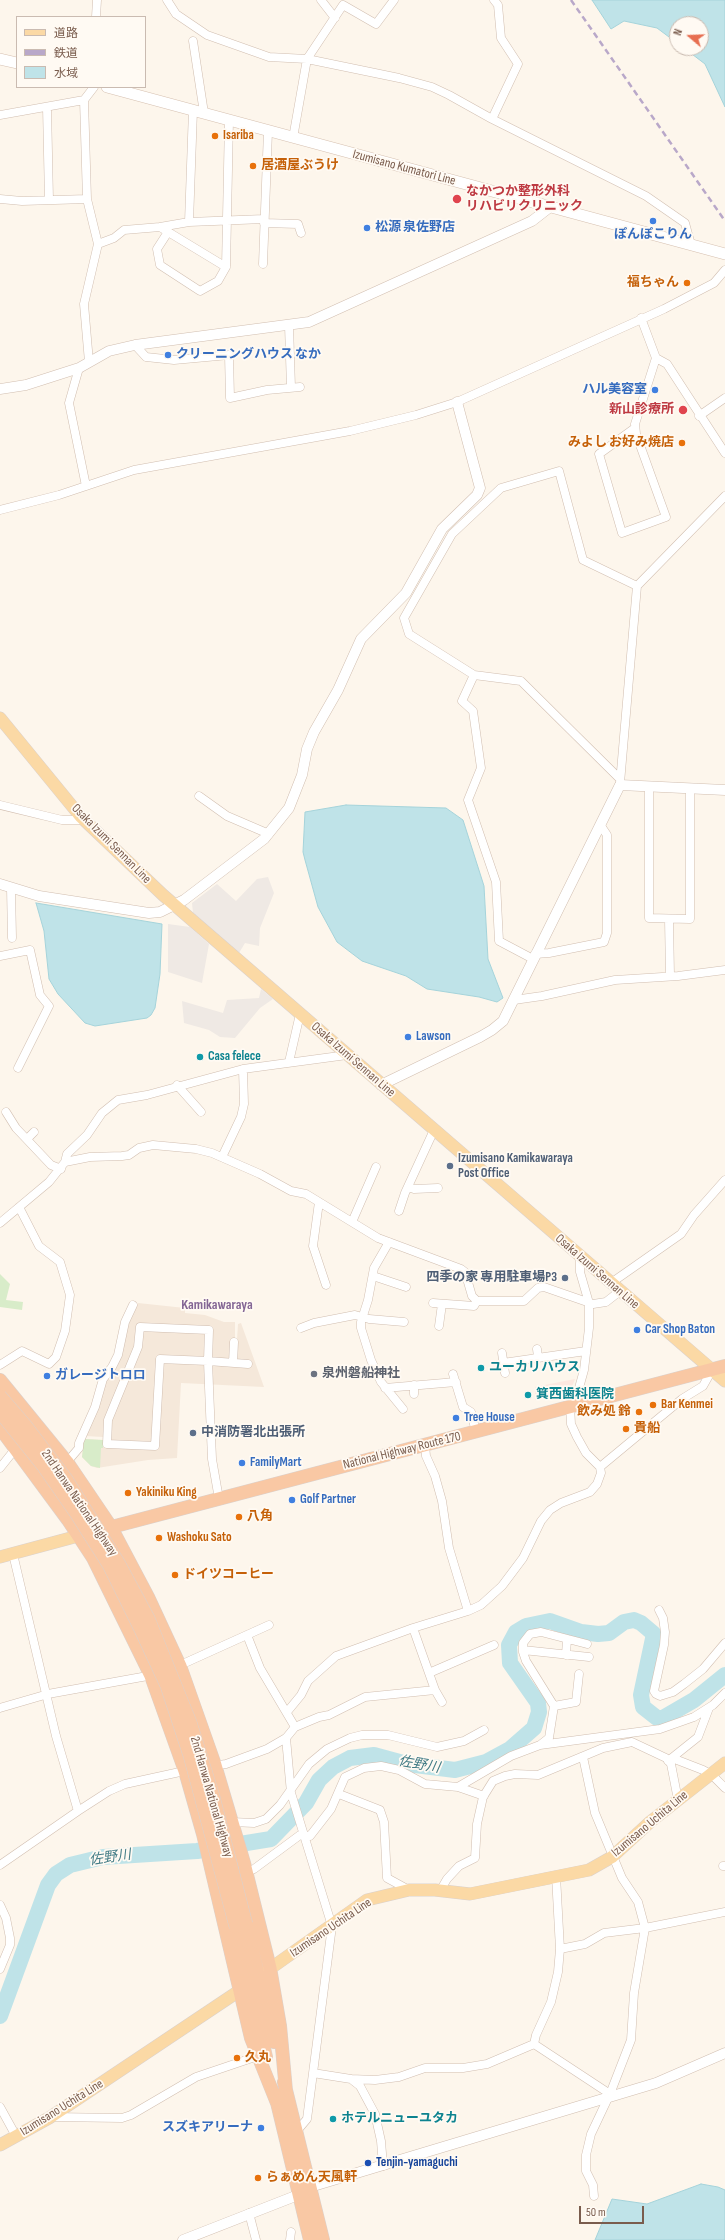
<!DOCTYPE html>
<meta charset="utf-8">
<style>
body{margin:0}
#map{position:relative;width:725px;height:2240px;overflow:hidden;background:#fdf6ec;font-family:"Sofia Sans Condensed","Noto Sans JP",sans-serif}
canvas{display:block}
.legend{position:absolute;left:16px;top:16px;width:130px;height:72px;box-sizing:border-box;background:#fffaf3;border:1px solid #cabbb1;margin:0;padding:5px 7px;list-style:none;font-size:12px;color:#7a5c4d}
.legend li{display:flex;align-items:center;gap:8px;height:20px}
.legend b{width:20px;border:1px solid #cabbb1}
.north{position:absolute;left:669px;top:16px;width:40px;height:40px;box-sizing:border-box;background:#fffaf3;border:1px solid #cabbb1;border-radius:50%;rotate:289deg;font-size:11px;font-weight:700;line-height:16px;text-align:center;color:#7a5c4d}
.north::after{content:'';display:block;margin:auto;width:14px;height:18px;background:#e76f51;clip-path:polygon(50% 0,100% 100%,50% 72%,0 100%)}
.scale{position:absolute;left:579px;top:2206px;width:65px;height:18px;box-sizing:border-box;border:2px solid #7a5c4d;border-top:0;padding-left:5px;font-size:12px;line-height:14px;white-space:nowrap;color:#7a5c4d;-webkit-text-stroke:3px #fffaf3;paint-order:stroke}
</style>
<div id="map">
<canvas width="725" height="2240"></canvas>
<ul class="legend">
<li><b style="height:5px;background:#fbd9a5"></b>道路</li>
<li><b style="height:5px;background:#b9a8c9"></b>鉄道</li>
<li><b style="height:11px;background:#bfe3e8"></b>水域</li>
</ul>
<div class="north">N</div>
<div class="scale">50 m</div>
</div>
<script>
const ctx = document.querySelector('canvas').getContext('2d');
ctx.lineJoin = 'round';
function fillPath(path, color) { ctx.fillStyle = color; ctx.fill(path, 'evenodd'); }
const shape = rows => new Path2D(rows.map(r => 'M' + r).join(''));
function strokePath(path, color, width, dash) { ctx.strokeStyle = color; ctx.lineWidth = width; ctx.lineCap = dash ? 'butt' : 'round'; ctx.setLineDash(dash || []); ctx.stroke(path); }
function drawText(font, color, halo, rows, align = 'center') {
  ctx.font = font + ' "Sofia Sans Condensed","Noto Sans JP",sans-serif'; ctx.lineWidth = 3.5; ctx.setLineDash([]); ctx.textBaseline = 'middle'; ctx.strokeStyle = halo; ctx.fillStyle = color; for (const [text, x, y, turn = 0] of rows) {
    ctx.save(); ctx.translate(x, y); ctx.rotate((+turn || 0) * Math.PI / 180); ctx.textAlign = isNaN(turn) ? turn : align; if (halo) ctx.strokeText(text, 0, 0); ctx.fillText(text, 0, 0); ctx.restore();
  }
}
const residential = shape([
 [138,1303,185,1308,185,1313,205,1315,224,1322,235,1322,235,1340,237,1340,238,1324,241,1323,264,1387,181,1383,177,1458,148,1460,97,1468,91,1466,82,1457,84,1439,103,1440,103,1437,85,1436,128,1323]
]);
const commercial = shape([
 [575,1379,569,1395,535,1400,535,1387]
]);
const industrial = shape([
 [268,877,274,893,260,928,259,946,245,943,239,953,193,913,192,903,217,884,236,901,257,879],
 [168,924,190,927,209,944,202,983,168,972],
 [261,989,273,999,260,1008,235,1038,220,1037,209,1030,184,1023,182,1001,223,1013,227,1000,259,998]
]);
const green = shape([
 [0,1274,10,1284,6,1300,23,1302,22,1310,0,1307],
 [84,1439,103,1440,103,1448,101,1448,100,1468,91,1466,82,1457]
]);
const water = shape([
 [592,0,725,0,725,107,705,64,684,48,701,48,701,24,677,24,677,43,657,28,624,21,611,29,592,0],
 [346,805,446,808,463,820,484,886,488,959,503,998,497,1002,479,997,427,989,406,976,362,961,337,942,318,907,305,860,303,852,305,812,346,805],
 [36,903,162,924,160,974,155,1008,151,1015,147,1018,95,1026,85,1023,58,994,49,979,44,931,36,903],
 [701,2184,718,2187,725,2190,725,2240,595,2240,612,2199,647,2204,701,2184]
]);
const river = shape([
 [0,2016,48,1885,56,1874,70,1865,103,1857,197,1851,271,1839,306,1803,319,1780,333,1767,350,1758,374,1755,407,1764,455,1770,486,1762,510,1749,534,1728,539,1712,538,1703,510,1663,509,1645,516,1632,526,1626,550,1621,581,1632,598,1634,609,1633,624,1622,634,1620,641,1623,654,1634,641,1695,643,1707,657,1718,663,1718,694,1700,725,1675]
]);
const minor = shape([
 [167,0,176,14,207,35,269,57,307,59,399,78,432,87,449,95,492,119,646,196,685,223,691,245],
 [321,0,335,18],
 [96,17,97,0],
 [193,41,204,113],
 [84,100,87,199,98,244,84,304,89,362],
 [47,107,49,200],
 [0,115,84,100,94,87],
 [492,119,518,64,501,38,498,5,494,0],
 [293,138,307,59,343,5,376,24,394,0],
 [0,199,22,201,87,199],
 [189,222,193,110],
 [264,223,298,224,301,233],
 [160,227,189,222,264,219],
 [168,232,157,249,160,265,200,291,218,281,226,267,229,120],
 [98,244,114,238,124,230,160,227,226,267],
 [263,264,268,131],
 [641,318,656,358,667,364,725,453],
 [289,325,291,388],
 [135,345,146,357,174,360,229,355,230,398,267,390,300,387],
 [79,368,69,403,86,486],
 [699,416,725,398],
 [635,428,599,454,622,533,666,517,636,434,635,424,656,358],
 [0,510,59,495,134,470,350,431,416,415,457,402,664,309,714,283,725,270],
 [474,675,462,701,473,711,481,768,468,800,496,882,499,941,533,959],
 [620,779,521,681,474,675,409,634,404,618,452,534,501,488,559,471,583,560,637,586,725,496],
 [620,783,637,586],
 [649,787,649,918,690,919,690,789],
 [199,796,227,816,269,834],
 [0,805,62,820,84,820],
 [11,888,12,938],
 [669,919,670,976],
 [535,954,549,953,604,942,607,933,607,835,601,826],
 [0,956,30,950,40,995,49,1006,18,1068],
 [514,1000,542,996,615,980,678,976,725,970],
 [289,1062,300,1014],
 [177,1085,201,1112],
 [6,1112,16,1128,51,1165,61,1169],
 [27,1139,34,1132],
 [222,1157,241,1117,244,1104,243,1069],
 [65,1162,67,1154,87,1135,102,1113,118,1100,147,1095,243,1069,347,1055],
 [408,1187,414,1189,438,1188],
 [319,1202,313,1246,326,1285],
 [399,1211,405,1193,434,1130],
 [352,1222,376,1167],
 [0,1223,49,1182,65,1162,90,1157,122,1156,129,1155,139,1148,153,1145,196,1149,212,1153,260,1174,291,1191,306,1194,378,1238,461,1269,465,1272,472,1296,477,1301,524,1301,538,1288,544,1287,593,1304,606,1302,620,1291],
 [389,1242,374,1268,368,1300,361,1322,361,1328,371,1360,381,1382,403,1409],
 [373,1276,406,1287],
 [611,1283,681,1234,694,1215,725,1180],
 [433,1303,474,1306,477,1301],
 [439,1326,442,1304],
 [301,1328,314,1323,355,1315,369,1319,404,1322],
 [537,1349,538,1357],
 [502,1353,505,1373],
 [233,1363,234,1342],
 [503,1363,586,1351],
 [0,1365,22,1351,49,1364,56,1357,65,1331,70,1295,60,1262,39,1246,19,1207],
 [453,1374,463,1407,471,1412,476,1432],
 [414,1385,414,1394],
 [385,1388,456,1382],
 [579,1404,577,1395,584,1370,589,1328,589,1303,580,1272,580,1257],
 [570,1406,571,1424,577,1437,586,1453,600,1467],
 [425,1445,426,1456,435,1476,442,1501,449,1548,468,1611],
 [67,1462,79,1448,79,1443,95,1407,103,1379,112,1367,118,1355,125,1322,133,1305],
 [0,1468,16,1448],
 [219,1499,212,1459,209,1387,208,1361,209,1330,140,1327,138,1347,108,1420,107,1444,155,1446,160,1359,208,1361,248,1364],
 [13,1554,56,1736,78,1811,109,1791,125,1784,189,1770],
 [659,1610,663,1618,665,1632,664,1645,654,1691,656,1694,660,1696,673,1692,684,1684,703,1669,725,1643],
 [413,1628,435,1690,442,1702],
 [523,1650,589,1657],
 [566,1655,567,1639],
 [176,1667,269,1625],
 [429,1673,494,1645],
 [554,1706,576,1702,579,1674],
 [0,1708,48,1694,153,1675],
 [287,1712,301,1695,308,1681,336,1656,413,1628,468,1611,481,1605,502,1586,523,1558,541,1521,550,1510,561,1503,590,1492,597,1484,601,1473,600,1467,682,1399,703,1386,712,1370],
 [295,1727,319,1717,329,1715,365,1697,435,1690],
 [286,1738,291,1793,332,1926,313,2073,351,2079,360,2086,375,2114,381,2141,383,2166],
 [540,1745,660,1729,694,1717,713,1705,725,1693],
 [672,1758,703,1770,712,1775,725,1788],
 [668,1761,698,1737,709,1708],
 [212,1766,226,1764,267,1749,286,1738,295,1727,260,1668,247,1635],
 [458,1787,484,1796],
 [339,1794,380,1810,384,1822,387,1878,409,1890],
 [232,1822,254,1823,266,1819,280,1805,309,1764,327,1749,350,1738,362,1735,388,1735,437,1747,464,1741,484,1730],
 [0,1865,78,1811],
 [723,1866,725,1866],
 [246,1872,254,1869,300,1835,310,1836,331,1809,345,1777,364,1768,381,1766,399,1770,425,1784,458,1787,511,1756,540,1745,549,1738,554,1706,526,1661,523,1652,523,1643,530,1634,541,1632,587,1644],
 [440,1891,447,1879,459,1866,475,1858,477,1824,483,1797,493,1781,505,1776,515,1774,538,1775,603,1748,632,1742,666,1758,671,1764,678,1800],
 [0,1905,6,1918,10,1938,10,1945,0,1969],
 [560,1949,585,1944,604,1933,645,1928,638,1902,622,1878,595,1813,583,1757],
 [534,2044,536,2035,551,2002,558,1972,560,1949,556,1876],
 [351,2079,375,2080,399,2077,425,2068,463,2068,487,2064,534,2044,610,2094],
 [611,2097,610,2094,631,2040,634,1993,645,1928,725,1912],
 [0,2107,16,2136],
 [51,2117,122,2118,131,2115,196,2077,258,2056],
 [296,2132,307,2119,313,2073],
 [594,2196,593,2185,586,2171,586,2155,591,2134,608,2098],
 [249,2213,256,2240],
 [290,2240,291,2232]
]);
const tertiary = shape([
 [0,389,26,385,79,368,109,351,135,345,309,322,532,221,550,207],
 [0,884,39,896,149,913,160,912,184,900,264,839,289,808,302,775,307,749,314,732,338,690,361,639,406,593,442,529,477,495,480,488,457,402],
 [381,1085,480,1037,492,1030,503,1021,620,785,725,790],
 [183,2240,298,2195,310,2187,656,2083,725,2053]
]);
const secondary = shape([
 [0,59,17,63],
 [107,87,725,254]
]);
const primary = shape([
 [0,718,81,817,163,895,725,1381],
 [0,1557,78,1536],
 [264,1973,367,1900,409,1890,435,1890,470,1894,589,1870,612,1857,650,1822,725,1763],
 [0,2145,49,2118,248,1985]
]);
const trunk = shape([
 [0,1380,67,1462,111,1527,148,1597,180,1666,215,1765,244,1863,270,1968,280,2026,286,2091],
 [0,1428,68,1520,93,1558,151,1676,185,1771,203,1834,251,2038,277,2103],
 [104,1529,725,1366],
 [246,1924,274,2042],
 [236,1927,266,2057],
 [284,2082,323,2240],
 [275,2094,310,2240]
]);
const rail = shape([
 [571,0,725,221]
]);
const trunkBridge = shape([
 [0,1396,25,1425,66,1479,119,1564,148,1618,190,1722,213,1796,246,1924],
 [0,1412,44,1467,76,1513,109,1565,141,1630,167,1686,190,1756,236,1927]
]);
const markers = [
 [215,136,4,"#e8710a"],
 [253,166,4,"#e8710a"],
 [457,199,5,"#e0444e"],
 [653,221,4,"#3f7fe0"],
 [367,228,4,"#3f7fe0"],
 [687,283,4,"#e8710a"],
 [168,355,4,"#3f7fe0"],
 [655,390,4,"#3f7fe0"],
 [683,410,5,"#e0444e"],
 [682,443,4,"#e8710a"],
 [408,1037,4,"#3f7fe0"],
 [200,1057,4,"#0f9aa8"],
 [450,1166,4,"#5c6f8a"],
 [565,1278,4,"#5c6f8a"],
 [637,1330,4,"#3f7fe0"],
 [481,1368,4,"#0f9aa8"],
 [314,1374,4,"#6b7280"],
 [47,1376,4,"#3f7fe0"],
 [528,1395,4,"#0f9aa8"],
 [653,1405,4,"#e8710a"],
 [639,1412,4,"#e8710a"],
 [456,1418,4,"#3f7fe0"],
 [626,1429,4,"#e8710a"],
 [193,1433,4,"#5c6f8a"],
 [242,1463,4,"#3f7fe0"],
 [128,1493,4,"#e8710a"],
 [292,1500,4,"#3f7fe0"],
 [239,1517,4,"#e8710a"],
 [159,1538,4,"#e8710a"],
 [175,1575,4,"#e8710a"],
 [237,2058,4,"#e8710a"],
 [333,2119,4,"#0f9aa8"],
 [261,2128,4,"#3f7fe0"],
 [368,2163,4,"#1a4fb4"],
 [258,2178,4,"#e8710a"]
];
const foodNames = [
 ["Isariba",223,136],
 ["居酒屋ぶうけ",261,166],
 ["福ちゃん",679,283,"right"],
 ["みよし お好み焼店",674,443,"right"],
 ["Bar Kenmei",661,1405],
 ["飲み処 鈴",631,1412,"right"],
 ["貴船",634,1429],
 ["Yakiniku King",136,1493],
 ["八角",247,1517],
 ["Washoku Sato",167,1538],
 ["ドイツコーヒー",183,1575],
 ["久丸",245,2058],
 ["らぁめん天風軒",266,2178]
];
const streetNames = [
 ["Izumisano Kumatori Line",404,168,15],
 ["Osaka Izumi Sennan Line",111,844,45],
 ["Osaka Izumi Sennan Line",353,1060,41],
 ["Osaka Izumi Sennan Line",597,1272,41],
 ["National Highway Route 170",402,1451,-14],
 ["2nd Hanwa National Highway",79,1503,56],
 ["2nd Hanwa National Highway",211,1797,74],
 ["Izumisano Uchita Line",650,1824,-40],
 ["Izumisano Uchita Line",331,1928,-34],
 ["Izumisano Uchita Line",62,2108,-32]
];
const healthNames = [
 ["なかつか整形外科",466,192],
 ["リハビリクリニック",466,207],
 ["新山診療所",674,410,"right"]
];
const shopNames = [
 ["松源 泉佐野店",375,228],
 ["ぽんぽこりん",653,235,"center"],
 ["クリーニングハウス なか",176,355],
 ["ハル美容室",647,390,"right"],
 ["Lawson",416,1037],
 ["Car Shop Baton",645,1330],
 ["ガレージトロロ",55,1376],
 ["Tree House",464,1418],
 ["FamilyMart",250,1463],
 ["Golf Partner",300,1500],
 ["スズキアリーナ",253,2128,"right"]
];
const cultureNames = [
 ["Casa felece",208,1057],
 ["ユーカリハウス",489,1368],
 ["箕西歯科医院",536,1395],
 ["ホテルニューユタカ",341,2119]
];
const serviceNames = [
 ["Izumisano Kamikawaraya",458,1159],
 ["Post Office",458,1174],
 ["四季の家 専用駐車場P3",557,1278,"right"],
 ["中消防署北出張所",201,1433]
];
const worshipNames = [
 ["泉州磐船神社",322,1374]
];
const transitNames = [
 ["Tenjin-yamaguchi",376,2163]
];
const neighbourhoodNames = [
 ["Kamikawaraya",217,1305]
];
const waterNames = [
 ["佐野川",419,1765,10],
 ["佐野川",110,1858,-8]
];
fillPath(residential, '#f5e8da');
fillPath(commercial, '#fde8e0');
fillPath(industrial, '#efe9e4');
fillPath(green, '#d8ecc9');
fillPath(water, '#bfe3e8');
strokePath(water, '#a5d3da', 1);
strokePath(river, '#bfe3e8', 16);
strokePath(minor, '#d1beb0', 9);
strokePath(tertiary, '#d1beb0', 11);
strokePath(secondary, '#d6c0b0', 12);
strokePath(primary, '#dad1cd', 13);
strokePath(trunk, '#dad1cd', 14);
strokePath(minor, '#fff', 8);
strokePath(tertiary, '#fff', 10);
strokePath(secondary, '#fff', 11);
strokePath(primary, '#fbd9a5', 12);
strokePath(trunk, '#f9c8a4', 13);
strokePath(rail, '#b9a8c9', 2.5, [6, 4]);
strokePath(trunkBridge, '#dad1cd', 14, []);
strokePath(trunkBridge, '#f9c8a4', 13);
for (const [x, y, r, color] of markers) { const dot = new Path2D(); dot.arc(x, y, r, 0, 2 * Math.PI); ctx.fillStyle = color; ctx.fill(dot); strokePath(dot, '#fffaf3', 1.5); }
drawText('bold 13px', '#c56008', '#fffaf3', foodNames, 'left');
drawText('13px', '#7a5c4d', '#fffaf3', streetNames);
drawText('bold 13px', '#be3a42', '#fffaf3', healthNames, 'left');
drawText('bold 13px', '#366cbe', '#fffaf3', shopNames, 'left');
drawText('bold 13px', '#0d838f', '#fffaf3', cultureNames, 'left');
drawText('bold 13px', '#4e5e75', '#fffaf3', serviceNames, 'left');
drawText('bold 13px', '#5b616d', '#fffaf3', worshipNames, 'left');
drawText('bold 13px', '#164399', '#fffaf3', transitNames, 'left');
drawText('bold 14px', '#846695', '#fffaf3', neighbourhoodNames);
drawText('italic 14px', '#437c86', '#fffaf3', waterNames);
</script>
